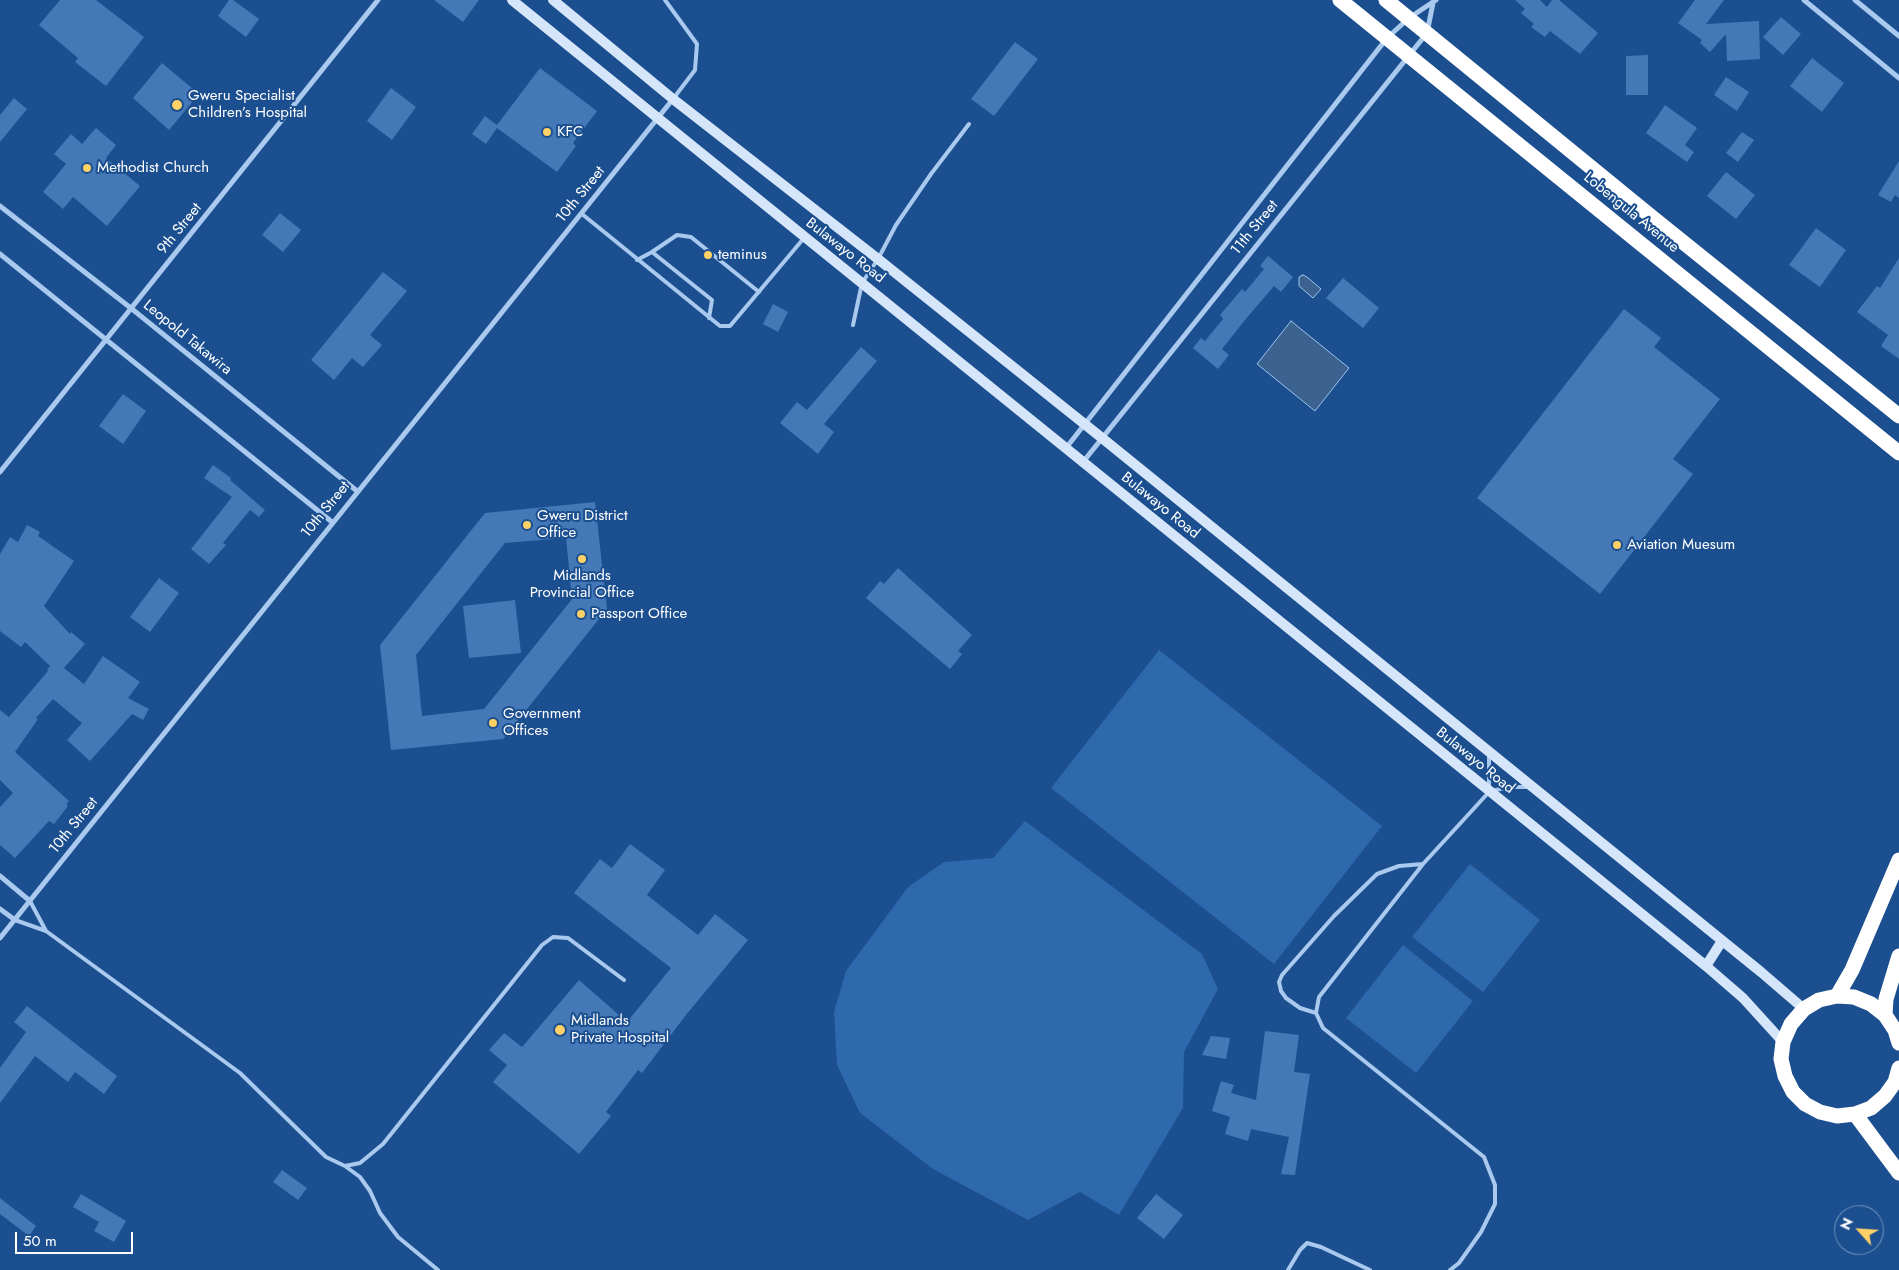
<!DOCTYPE html>
<meta charset="utf-8">
<style>
body{margin:0}
#map{position:relative;width:1899px;height:1270px;overflow:hidden;background:#1b4f8f;font-family:Jost,sans-serif}
canvas{display:block}
.north{position:absolute;left:1834px;top:1205px;width:50px;height:50px;box-sizing:border-box;background:#1b4f8f;border:1px solid #7695bc;border-radius:50%;rotate:296deg;font-size:14px;font-weight:700;line-height:20px;text-align:center;color:#fff}
.north::after{content:'';display:block;margin:auto;width:18px;height:22px;background:#ffd166;clip-path:polygon(50% 0,100% 100%,50% 72%,0 100%)}
.scale{position:absolute;left:15px;top:1232px;width:118px;height:22px;box-sizing:border-box;border:2px solid #fff;border-top:0;padding-left:6px;font-size:15px;line-height:18px;white-space:nowrap;color:#fff;-webkit-text-stroke:4px #1b4f8f;paint-order:stroke}
</style>
<div id="map">
<canvas width="1899" height="1270"></canvas>
<div class="north">N</div>
<div class="scale">50 m</div>
</div>
<script>
const ctx = document.querySelector('canvas').getContext('2d');
ctx.lineJoin = 'round';
function fillPath(path, color) { ctx.fillStyle = color; ctx.fill(path, 'evenodd'); }
const shape = rows => new Path2D(rows.map(r => 'M' + r).join(''));
function strokePath(path, color, width, dash) { ctx.strokeStyle = color; ctx.lineWidth = width; ctx.lineCap = dash ? 'butt' : 'round'; ctx.setLineDash(dash || []); ctx.stroke(path); }
function drawText(font, color, halo, rows, align = 'center') {
  ctx.font = font + ' Jost,sans-serif'; ctx.lineWidth = 4; ctx.setLineDash([]); ctx.textBaseline = 'middle'; ctx.strokeStyle = halo; ctx.fillStyle = color; for (const [text, x, y, turn = 0] of rows) {
    ctx.save(); ctx.translate(x, y); ctx.rotate((+turn || 0) * Math.PI / 180); ctx.textAlign = isNaN(turn) ? turn : align; if (halo) ctx.strokeText(text, 0, 0); ctx.fillText(text, 0, 0); ctx.restore();
  }
}
const green = shape([
 [1159,650,1382,826,1274,964,1051,788],
 [1025,821,1202,954,1218,989,1184,1052,1183,1108,1119,1215,1080,1192,1028,1220,933,1169,860,1113,837,1065,834,1012,846,971,908,887,944,862,993,858],
 [1470,864,1540,920,1483,992,1412,937],
 [1403,945,1473,1001,1416,1073,1346,1018]
]);
const water = shape([
 [1303,275,1307,277,1321,289,1313,298,1299,286,1299,277,1303,275],
 [1291,321,1349,368,1315,411,1257,364,1291,321]
]);
const building = shape([
 [60,0,96,0,144,37,106,86,75,62,78,58,39,25],
 [229,0,233,0,259,19,246,37,218,16],
 [434,0,479,0,463,22],
 [1515,0,1540,0,1547,7,1552,0,1559,0,1598,33,1580,54,1550,31,1545,37,1531,27,1534,24,1521,13,1525,9],
 [1695,0,1724,0,1706,24,1759,21,1760,59,1727,61,1726,34,1710,52,1700,43,1702,40,1678,23],
 [1781,17,1801,34,1783,55,1763,37],
 [1015,42,1038,59,994,116,971,99],
 [1648,55,1648,95,1626,95,1626,56],
 [1812,58,1844,83,1822,112,1790,86],
 [162,63,199,94,169,130,133,98],
 [540,68,597,111,573,143,576,146,557,172,497,128,486,144,472,134,485,116,497,125],
 [1726,77,1749,92,1737,111,1714,95],
 [391,88,416,107,392,140,367,121],
 [14,98,27,109,0,142,0,115],
 [1665,105,1697,128,1685,145,1694,152,1687,162,1646,133],
 [96,128,116,145,106,158,140,186,107,226,73,197,63,209,43,192,66,164,54,154,71,134,82,144],
 [1742,132,1754,140,1738,162,1726,153],
 [1899,161,1899,198,1895,195,1891,202,1878,195],
 [1726,172,1755,195,1736,219,1707,196],
 [280,213,301,230,283,252,262,235],
 [1816,228,1846,250,1820,287,1789,265],
 [1268,256,1293,277,1281,292,1274,286,1245,320,1222,349,1229,355,1218,369,1193,348,1201,338,1205,341,1223,319,1220,315,1242,289,1245,292,1264,269,1260,266],
 [1899,258,1899,359,1881,346,1888,335,1857,312,1877,286,1880,288],
 [383,272,407,291,370,335,382,345,363,367,352,358,334,380,311,360],
 [1343,278,1379,308,1363,328,1326,298],
 [773,304,788,312,778,332,763,324],
 [1624,309,1661,338,1654,347,1720,399,1673,459,1693,474,1600,594,1477,498],
 [861,347,877,361,824,424,834,432,818,454,780,423,797,402,807,410],
 [123,394,146,411,123,444,99,426],
 [213,465,231,478,230,480,265,510,259,517,250,510,223,543,226,545,209,564,191,549,232,497,204,478],
 [595,502,607,609,503,739,391,750,380,645,485,513],
 [566,538,572,599,484,709,422,716,416,655,505,543],
 [27,525,40,532,38,536,74,561,44,606,70,634,71,632,85,644,64,668,84,684,103,656,140,682,128,698,149,709,143,720,132,714,90,761,67,740,82,723,53,699,36,718,38,719,15,752,69,801,66,804,68,806,54,824,49,821,15,858,0,845,0,807,13,793,0,780,0,710,9,717,48,671,47,670,50,666,25,642,21,647,0,631,0,554,10,537,18,542],
 [898,568,972,635,958,651,962,654,950,669,866,598,880,581,884,584],
 [159,578,179,593,150,632,130,617],
 [515,600,521,653,469,658,463,606],
 [630,844,665,870,647,895,698,935,715,914,748,940,686,1015,642,1073,638,1070,606,1112,611,1116,579,1154,493,1082,507,1065,489,1050,504,1033,522,1047,579,980,627,1022,671,968,574,893,600,859,612,868],
 [27,1006,117,1076,104,1094,75,1072,68,1082,35,1056,0,1103,0,1068,26,1032,14,1022],
 [1265,1031,1299,1035,1294,1072,1310,1074,1295,1175,1281,1174,1289,1137,1251,1129,1248,1141,1225,1134,1230,1117,1212,1111,1221,1081,1234,1085,1231,1093,1256,1100],
 [1211,1036,1230,1038,1226,1059,1202,1055],
 [282,1170,307,1188,298,1200,273,1182],
 [81,1194,126,1221,114,1242,94,1231,99,1222,73,1207],
 [1156,1194,1183,1215,1164,1239,1137,1218],
 [0,1198,36,1226,29,1236,0,1214]
]);
const lane = shape([
 [665,0,697,44,695,70,673,99],
 [582,214,720,326,730,326,804,238],
 [652,252,712,300,709,318],
 [637,260,652,252,677,235,691,237,759,292],
 [853,325,862,283,878,259,896,225,931,174,969,124],
 [1489,788,1489,755],
 [30,901,46,931],
 [15,920,46,931,240,1073,326,1157,345,1166,360,1163,383,1144,542,945,553,937,568,938,624,980],
 [1316,1013,1300,1008,1286,998,1281,991,1279,982,1282,975,1334,916,1377,874,1399,866,1423,864],
 [345,1166,360,1177,370,1191,380,1213,398,1237,438,1270],
 [1288,1270,1300,1250,1307,1243,1321,1247,1370,1270],
 [1450,1270,1459,1263,1481,1232,1495,1204,1495,1185,1484,1157,1323,1028,1316,1013,1319,997,1423,864,1489,792,1507,787,1529,787]
]);
const street = shape([
 [1804,0,1899,78],
 [1855,0,1899,36],
 [0,206,132,309,357,491],
 [0,254,332,522],
 [1066,448,1387,38,1409,18,1436,0],
 [1083,462,1427,33,1433,3],
 [0,472,378,0],
 [0,876,30,901],
 [0,909,15,920],
 [0,938,673,99]
]);
const secondary = shape([
 [512,0,1706,966,1743,998,1783,1042],
 [553,0,673,99,878,259,1102,438,1761,972,1804,1009],
 [1706,966,1722,941]
]);
const highway = shape([
 [1340,0,1899,453],
 [1386,0,1653,218,1899,416],
 [1837,996,1852,970,1899,860],
 [1885,1015,1886,999,1899,956],
 [1899,1043,1895,1030,1885,1015,1871,1004,1854,997,1837,996,1819,1000,1804,1009,1791,1024,1783,1042,1781,1059,1785,1076,1793,1092,1805,1104,1820,1112,1837,1116,1855,1114,1871,1108,1885,1096,1895,1082,1899,1068],
 [1855,1114,1899,1173]
]);
const markers = [
 [177,105,6,"#ffd166"],
 [547,132,5,"#ffd166"],
 [87,168,5,"#ffd166"],
 [708,255,5,"#ffd166"],
 [527,525,5,"#ffd166"],
 [1617,545,5,"#ffd166"],
 [582,559,5,"#ffd166"],
 [581,614,5,"#ffd166"],
 [493,723,5,"#ffd166"],
 [560,1030,6,"#ffd166"]
];
const poiNames = [
 ["Gweru Specialist",188,96],
 ["Children’s Hospital",188,113],
 ["KFC",557,132],
 ["Methodist Church",97,168],
 ["teminus",718,255],
 ["Gweru District",537,516],
 ["Office",537,533],
 ["Aviation Muesum",1627,545],
 ["Midlands",582,576,"center"],
 ["Provincial Office",582,593,"center"],
 ["Passport Office",591,614],
 ["Government",503,714],
 ["Offices",503,731],
 ["Midlands",571,1021],
 ["Private Hospital",571,1038]
];
const streetNames = [
 ["10th Street",581,195,-51],
 ["Lobengula Avenue",1631,213,39],
 ["11th Street",1255,228,-51],
 ["9th Street",180,229,-51],
 ["Bulawayo Road",845,251,38],
 ["Leopold Takawira",187,338,39],
 ["Bulawayo Road",1160,506,39],
 ["10th Street",326,510,-51],
 ["Bulawayo Road",1475,761,39],
 ["10th Street",74,826,-51]
];
fillPath(green, '#2e69ad');
fillPath(water, '#3c6290');
strokePath(water, '#9cc4f0', 1);
fillPath(building, '#4478b7');
strokePath(lane, '#a9c9ee', 4);
strokePath(street, '#a9c9ee', 5);
strokePath(secondary, '#d6e6fa', 10);
strokePath(highway, '#fff', 15);
for (const [x, y, r, color] of markers) { const dot = new Path2D(); dot.arc(x, y, r, 0, 2 * Math.PI); ctx.fillStyle = color; ctx.fill(dot); strokePath(dot, '#1b4f8f', 2); }
drawText('15px', '#fff', '#1b4f8f', poiNames, 'left');
drawText('15px', '#fff', '#1b4f8f', streetNames);
</script>
